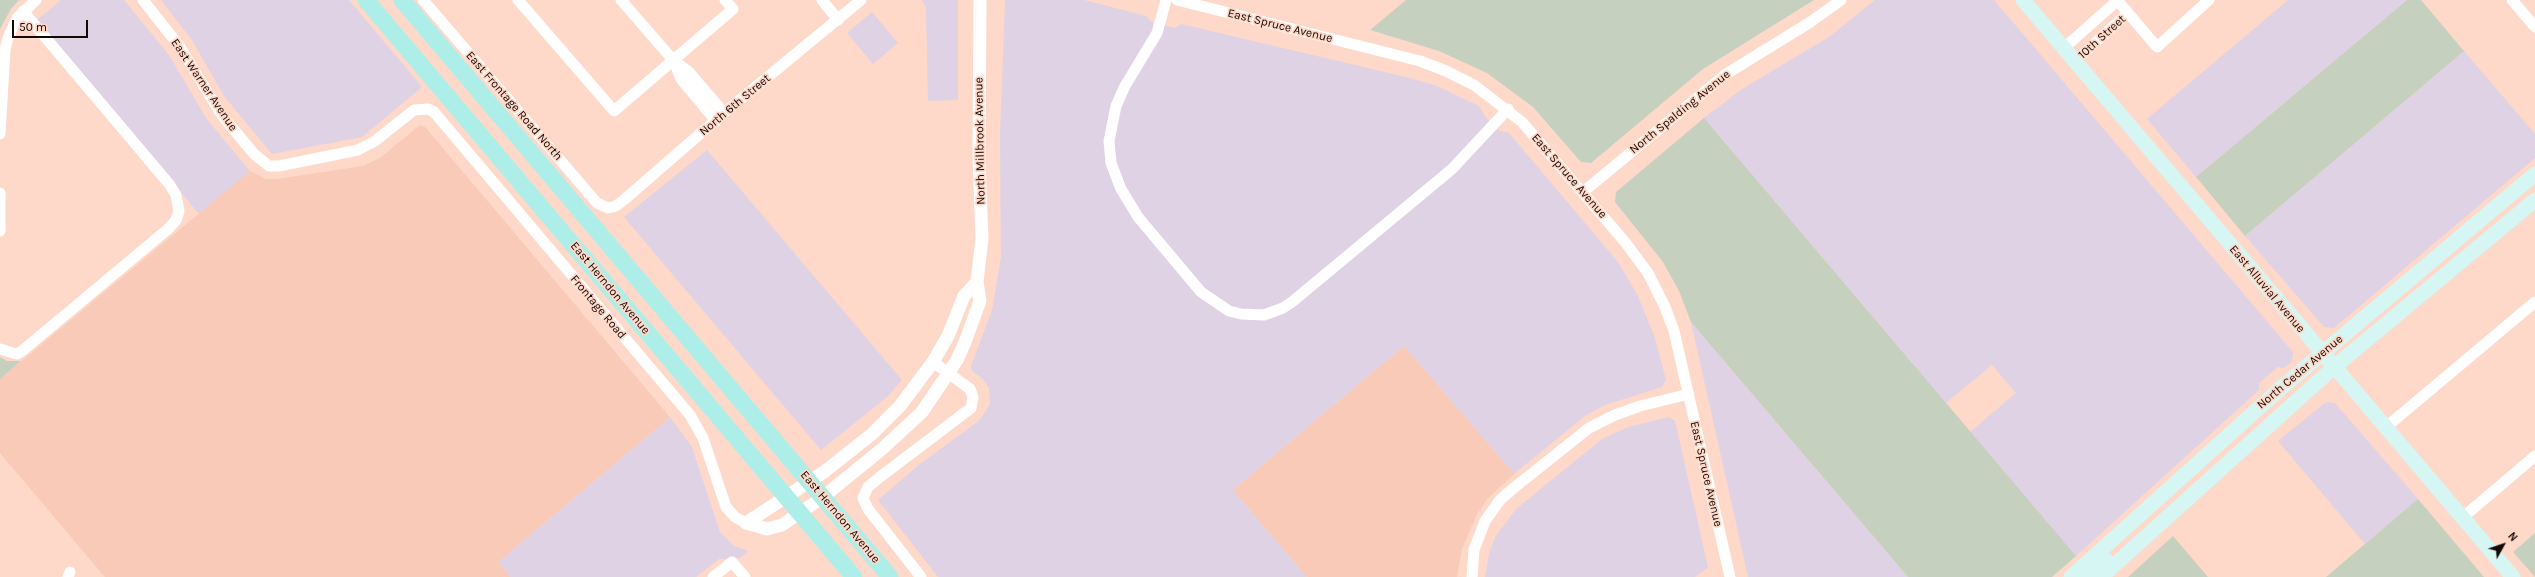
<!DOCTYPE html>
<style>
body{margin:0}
#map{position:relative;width:2535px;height:577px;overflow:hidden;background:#fed8c8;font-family:Karla,sans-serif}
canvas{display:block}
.north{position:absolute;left:2483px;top:525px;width:40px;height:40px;-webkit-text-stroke:3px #fed8c8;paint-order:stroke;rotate:50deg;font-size:11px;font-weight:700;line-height:16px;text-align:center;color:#140905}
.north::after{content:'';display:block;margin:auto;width:14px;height:18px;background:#140905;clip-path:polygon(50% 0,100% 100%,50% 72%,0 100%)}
.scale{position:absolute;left:12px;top:20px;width:76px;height:18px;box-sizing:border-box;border:2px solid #140905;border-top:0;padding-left:5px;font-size:12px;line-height:14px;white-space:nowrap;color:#140905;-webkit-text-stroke:3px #fed8c8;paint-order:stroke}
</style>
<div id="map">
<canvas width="2535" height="577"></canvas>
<div class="north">N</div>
<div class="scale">50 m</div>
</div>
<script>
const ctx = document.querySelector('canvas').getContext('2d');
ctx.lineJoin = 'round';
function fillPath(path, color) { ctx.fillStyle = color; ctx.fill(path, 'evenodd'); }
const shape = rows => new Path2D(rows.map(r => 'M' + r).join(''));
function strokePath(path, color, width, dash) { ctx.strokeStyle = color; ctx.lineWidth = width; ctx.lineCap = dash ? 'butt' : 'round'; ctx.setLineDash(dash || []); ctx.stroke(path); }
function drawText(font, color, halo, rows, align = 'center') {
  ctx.font = font + ' Karla,sans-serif'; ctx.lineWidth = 3.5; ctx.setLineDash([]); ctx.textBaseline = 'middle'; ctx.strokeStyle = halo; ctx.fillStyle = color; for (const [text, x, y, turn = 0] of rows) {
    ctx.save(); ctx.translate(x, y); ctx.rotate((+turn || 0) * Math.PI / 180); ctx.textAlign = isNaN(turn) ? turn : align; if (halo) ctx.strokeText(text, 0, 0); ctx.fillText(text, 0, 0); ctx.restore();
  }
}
const commercial = shape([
 [61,0,124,0,169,55,206,118,250,171,199,214,37,20],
 [161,0,349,0,422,87,362,137,272,154,224,96,192,40],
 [922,0,958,0,958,100,928,101,926,8],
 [1005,0,1084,0,1146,16,1153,23,1175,28,1181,24,1410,78,1437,86,1479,106,1486,118,1500,131,1509,133,1618,262,1638,296,1655,338,1666,380,1662,387,1605,405,1586,415,1514,474,1404,346,1233,490,1307,577,938,577,878,500,920,464,980,420,990,404,989,388,983,379,972,371,971,366,992,310,1001,257,1000,136],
 [1875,0,1994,0,2293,352,2292,361,2284,368,2278,367,2259,383,2259,390,2076,556,1970,432,2016,393,1992,365,1946,403,1704,118,1742,89,1829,37],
 [2288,0,2407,0,2196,177,2147,119],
 [872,12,898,43,873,64,847,33],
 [2464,51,2535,134,2535,158,2334,328,2324,327,2245,236],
 [707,150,902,380,887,397,821,450,624,217],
 [1691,322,1908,577,1748,577],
 [2326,402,2335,403,2418,499,2365,544,2278,441],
 [670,417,692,447,720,532,734,546,748,551,740,558,719,559,696,577,510,577,498,562],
 [1669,417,1675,421,1708,567,1695,577,1485,577,1489,554,1495,537,1516,509,1602,439,1628,427]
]);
const built = shape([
 [420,125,425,127,670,417,498,562,510,577,105,577,0,453,0,379,250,171,266,179,277,179,363,166,380,158],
 [1404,346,1514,474,1487,499,1476,516,1462,549,1457,577,1307,577,1233,490]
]);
const green = shape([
 [0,0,19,0,11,9,0,29],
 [1406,0,1814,0,1703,69,1591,163,1581,162,1533,107,1487,73,1439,51,1370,30],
 [2407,0,2421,0,2464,51,2245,236,2196,177],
 [1704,118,2076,556,2052,577,1908,577,1691,322,1679,291,1663,262,1615,202,1616,192],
 [0,357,7,361,21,361,0,379],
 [2418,499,2484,577,2326,577],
 [2535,533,2535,577,2513,552],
 [2173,536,2208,577,2128,577]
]);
const minor = shape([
 [143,0,180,47,221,114,254,154,269,166,279,166,358,150,375,141,414,110,428,109,434,112,690,415,703,438,726,507,735,517,746,523],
 [423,0,597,203,608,208,616,206,625,199,724,113,861,0],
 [518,0,614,111,733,9,725,0],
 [621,0,673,60,689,72,724,113],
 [822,0,838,20],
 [1166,0,1157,33,1125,86,1116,106,1109,141,1111,163,1121,189,1138,217,1201,292,1229,311,1241,314,1264,315,1283,308,1292,302,1452,169,1508,109],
 [1177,0,1420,61,1446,71,1474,85,1522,122,1625,242,1648,273,1665,307,1674,331,1730,577],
 [2117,0,2157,47,2209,0],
 [2512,0,2535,27],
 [2064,48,2117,1],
 [674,61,681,79,716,121],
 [2075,61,2128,13],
 [0,134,5,50,8,38,17,18,36,0],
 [1583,192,1726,74,1809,23,1841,0],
 [0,193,0,231],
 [0,349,17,354,22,351,168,229,176,220,179,211,176,195,170,185,23,11],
 [2385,428,2535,302],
 [2462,518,2535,456],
 [68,577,70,572],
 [713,577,732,562,745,577],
 [921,577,868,509,863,498,868,487,880,477,971,408,973,397,970,389,933,362],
 [1472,577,1474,550,1485,521,1500,500,1515,487,1589,428,1615,415,1640,406,1689,394]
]);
const tertiary = shape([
 [746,523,767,529,782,525,823,497,882,449,922,412,957,360,965,342,980,301,977,282,982,239,979,159,980,0],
 [746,523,824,472,872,434,900,406,933,362,948,336,964,296,977,282]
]);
const secondary = shape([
 [2023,0,2513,577],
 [2071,577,2281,388,2535,174],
 [2087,577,2106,560],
 [2101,577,2333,368,2535,200]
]);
const primary = shape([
 [366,0,854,577],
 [402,0,890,577]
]);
const streetNames = [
 ["East Spruce Avenue",1280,26,14],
 ["10th Street",2102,37,-42],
 ["East Warner Avenue",204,85,56],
 ["North 6th Street",735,105,-40],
 ["East Frontage Road North",514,106,49],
 ["North Spalding Avenue",1680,112,-39],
 ["North Millbrook Avenue",980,141,-91],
 ["East Spruce Avenue",1569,176,49],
 ["East Herndon Avenue",610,288,50],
 ["East Alluvial Avenue",2267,289,50],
 ["Frontage Road",598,307,50],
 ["North Cedar Avenue",2300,372,-40],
 ["East Spruce Avenue",1706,474,77],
 ["East Herndon Avenue",840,517,50]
];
fillPath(commercial, '#dfd2e5');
fillPath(built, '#f8cab7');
fillPath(green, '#c6d0bf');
strokePath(minor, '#fff', 11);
strokePath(tertiary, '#fff', 13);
strokePath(secondary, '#d6f6f3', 15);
strokePath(primary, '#adeee8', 17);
drawText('12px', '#140905', '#fed8c8', streetNames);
</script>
